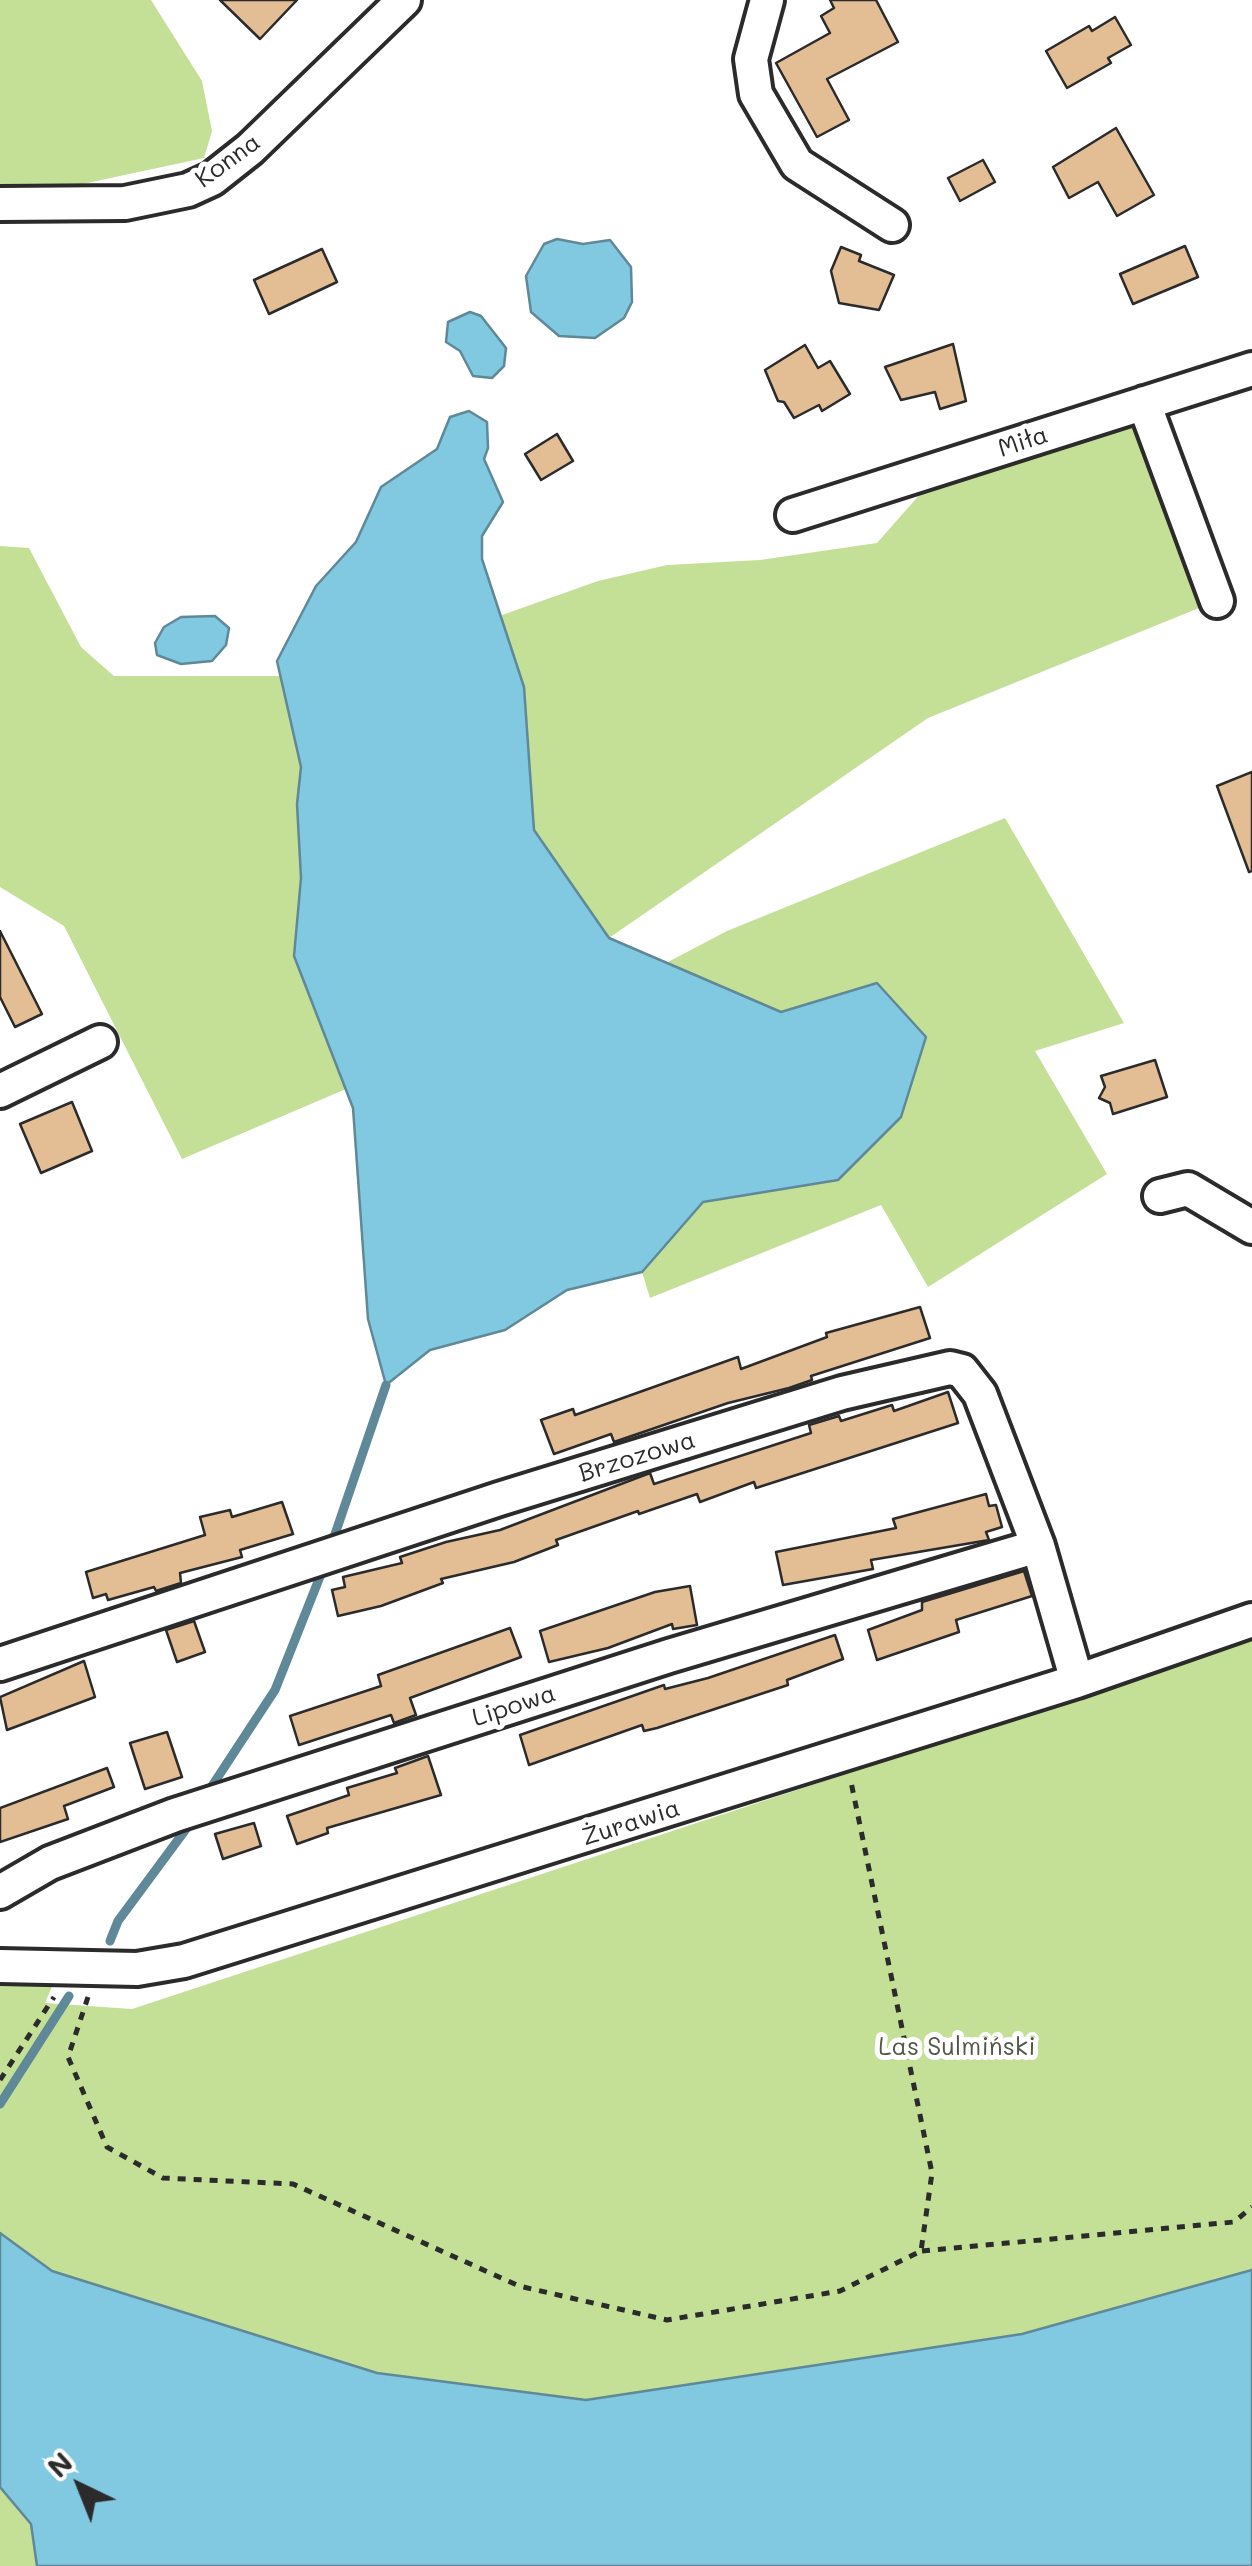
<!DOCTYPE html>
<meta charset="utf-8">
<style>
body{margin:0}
#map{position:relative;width:1252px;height:2566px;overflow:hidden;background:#fff;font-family:Mali,sans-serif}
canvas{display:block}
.north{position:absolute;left:30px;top:2436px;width:100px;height:100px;-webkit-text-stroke:8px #fff;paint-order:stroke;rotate:317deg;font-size:28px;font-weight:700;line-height:40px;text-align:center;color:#2b2b2b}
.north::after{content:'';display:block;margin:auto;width:35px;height:45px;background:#2b2b2b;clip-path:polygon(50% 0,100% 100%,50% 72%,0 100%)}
</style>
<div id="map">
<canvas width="1252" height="2566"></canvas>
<div class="north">N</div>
</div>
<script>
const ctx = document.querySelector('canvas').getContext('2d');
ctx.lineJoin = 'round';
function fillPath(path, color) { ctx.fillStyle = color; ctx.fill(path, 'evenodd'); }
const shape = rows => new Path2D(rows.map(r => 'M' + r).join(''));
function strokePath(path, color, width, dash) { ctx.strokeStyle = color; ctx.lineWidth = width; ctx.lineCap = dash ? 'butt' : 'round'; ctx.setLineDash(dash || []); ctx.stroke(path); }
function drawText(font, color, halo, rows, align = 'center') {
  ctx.font = font + ' Mali,sans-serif'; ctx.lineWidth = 10; ctx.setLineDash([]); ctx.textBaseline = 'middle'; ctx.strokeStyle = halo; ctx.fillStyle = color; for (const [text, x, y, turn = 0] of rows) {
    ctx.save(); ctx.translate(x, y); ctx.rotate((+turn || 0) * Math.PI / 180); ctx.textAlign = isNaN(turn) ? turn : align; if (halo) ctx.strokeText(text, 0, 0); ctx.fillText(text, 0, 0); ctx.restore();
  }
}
const green = shape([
 [0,0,151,0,202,81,212,131,204,158,64,188,0,184],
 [1136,419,1204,606,928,718,609,938,534,830,530,762,502,615,598,581,667,565,760,560,877,543,921,493],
 [0,546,29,548,81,647,114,676,281,676,301,767,297,804,301,878,294,956,346,1089,182,1159,64,926,0,887],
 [1005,818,1124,1023,1035,1051,1107,1174,928,1287,881,1205,650,1298,642,1272,703,1202,838,1180,877,984,782,1012,666,963,727,931],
 [1252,1640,1252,2270,1022,2334,586,2400,377,2373,52,2271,0,2233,0,1981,53,1984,45,2003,132,2009],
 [0,2487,31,2524,37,2566,0,2566]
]);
const water = shape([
 [557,239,583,244,610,240,631,267,632,302,624,318,595,338,559,336,531,312,526,276,544,244,557,239],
 [470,312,481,316,506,348,504,366,492,378,473,376,460,351,446,342,448,322,470,312],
 [469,411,487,422,488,448,484,459,503,502,482,536,482,559,524,687,534,830,609,938,781,1012,877,983,926,1037,901,1117,838,1180,703,1202,642,1272,567,1290,505,1330,430,1350,386,1385,368,1319,353,1108,294,956,301,878,297,804,301,767,277,661,316,586,356,542,381,487,437,449,450,417,469,411],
 [215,616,229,628,226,645,212,661,181,664,157,655,155,643,164,627,181,617,215,616],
 [0,2233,52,2271,377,2373,586,2400,1022,2334,1252,2270,1252,2566,37,2566,31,2524,0,2487,0,2233]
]);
const stream = shape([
 [333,1540,386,1385],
 [210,1789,275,1690,323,1569],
 [110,1941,118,1921,189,1825],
 [0,2104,69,1996]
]);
const building = shape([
 [220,0,297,0,260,39,220,0],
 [830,0,876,0,898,42,827,79,849,120,817,137,776,63,830,33,821,16,834,8,830,0],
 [1115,17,1131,45,1108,58,1111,63,1067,88,1046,51,1089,26,1092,31,1115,17],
 [1116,128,1154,195,1117,216,1098,182,1069,198,1053,167,1116,128],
 [983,160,995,182,960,201,948,178,983,160],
 [1185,246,1198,277,1133,304,1120,274,1185,246],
 [841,247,861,255,859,261,894,275,879,310,839,303,831,271,841,247],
 [322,249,337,282,269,314,254,280,322,249],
 [953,344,966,401,940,409,935,392,901,400,885,367,953,344],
 [805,345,818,368,830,361,850,394,822,411,819,405,794,418,784,402,778,401,765,370,805,345],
 [557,434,573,461,541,480,525,454,557,434],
 [1252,772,1252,871,1249,872,1217,786,1252,772],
 [0,931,42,1014,15,1027,0,997,0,931],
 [1155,1060,1167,1097,1113,1114,1110,1103,1099,1098,1105,1087,1101,1076,1155,1060],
 [72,1102,92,1151,41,1173,20,1124,72,1102],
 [920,1307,930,1338,811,1376,812,1380,789,1388,728,1403,614,1442,611,1434,554,1454,541,1420,573,1409,575,1415,738,1357,741,1369,827,1337,826,1333,920,1307],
 [948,1392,958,1423,756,1488,754,1482,700,1502,697,1494,639,1514,638,1511,556,1540,558,1545,514,1562,441,1579,443,1583,381,1606,338,1616,332,1590,345,1587,343,1577,402,1563,400,1557,446,1542,500,1530,650,1473,654,1484,811,1433,809,1425,839,1416,841,1421,892,1405,894,1411,948,1392],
 [986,1494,989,1506,996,1505,1002,1527,986,1532,989,1540,871,1560,873,1569,783,1585,776,1552,896,1528,893,1519,986,1494],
 [282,1502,293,1534,240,1550,242,1557,180,1573,181,1583,156,1591,154,1587,108,1600,106,1594,93,1598,86,1572,205,1535,200,1517,230,1510,232,1517,282,1502],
 [1024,1571,1032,1596,956,1620,959,1632,877,1660,868,1630,922,1610,922,1602,1024,1571],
 [690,1586,697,1625,673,1629,672,1624,608,1648,549,1662,540,1631,655,1592,690,1586],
 [194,1621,205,1652,177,1662,166,1630,194,1621],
 [510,1628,521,1657,410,1698,416,1715,394,1723,391,1715,299,1745,290,1716,381,1686,378,1675,510,1628],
 [835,1635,843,1659,787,1680,788,1685,657,1728,644,1731,642,1725,529,1765,520,1735,664,1685,665,1689,708,1678,835,1635],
 [84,1661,95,1697,7,1730,0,1697,84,1661],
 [167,1732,182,1777,145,1789,130,1743,167,1732],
 [428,1756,441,1795,327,1828,328,1833,297,1844,287,1816,349,1795,347,1788,397,1773,395,1768,428,1756],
 [107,1768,114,1787,64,1806,68,1819,0,1842,0,1808,107,1768],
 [254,1823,261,1846,223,1859,215,1834,254,1823]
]);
const path = shape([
 [88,1997,68,2057,107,2147,163,2178,293,2184,519,2286,667,2320,840,2291,921,2251,932,2173,851,1782],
 [0,2080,54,1997],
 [922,2251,1234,2222,1252,2207]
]);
const minor = shape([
 [767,0,751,59,756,94,797,164,892,225],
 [0,204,125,203,188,190,212,179,250,149,404,0],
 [1144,403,1217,601],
 [793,515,1252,369],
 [0,1091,100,1042],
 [1160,1196,1188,1189,1252,1227],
 [0,1664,499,1499,842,1393,950,1368,962,1371,980,1394,1038,1546,1077,1681],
 [0,1892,50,1863,175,1815,669,1656,1038,1546],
 [0,1966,137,1969,184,1961,1077,1681,1252,1620]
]);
const streetNames = [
 ["Konna",228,161,-36],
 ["Miła",1023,442,-18],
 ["Brzozowa",637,1457,-17],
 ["Lipowa",514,1706,-18],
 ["Żurawia",631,1823,-18]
];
const parkNames = [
 ["Las Sulmiński",957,2047]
];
fillPath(green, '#c4e097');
fillPath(water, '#81c8e1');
strokePath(water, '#5f8998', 2.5);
strokePath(stream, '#5f8998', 9);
fillPath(building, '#e3bd94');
strokePath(building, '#2b2b2b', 2.5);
strokePath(minor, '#2b2b2b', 40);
strokePath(path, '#2b2b2b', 5, [8, 8]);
strokePath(minor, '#fff', 32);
drawText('25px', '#2b2b2b', '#fff', streetNames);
drawText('25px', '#515846', '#fff', parkNames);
</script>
